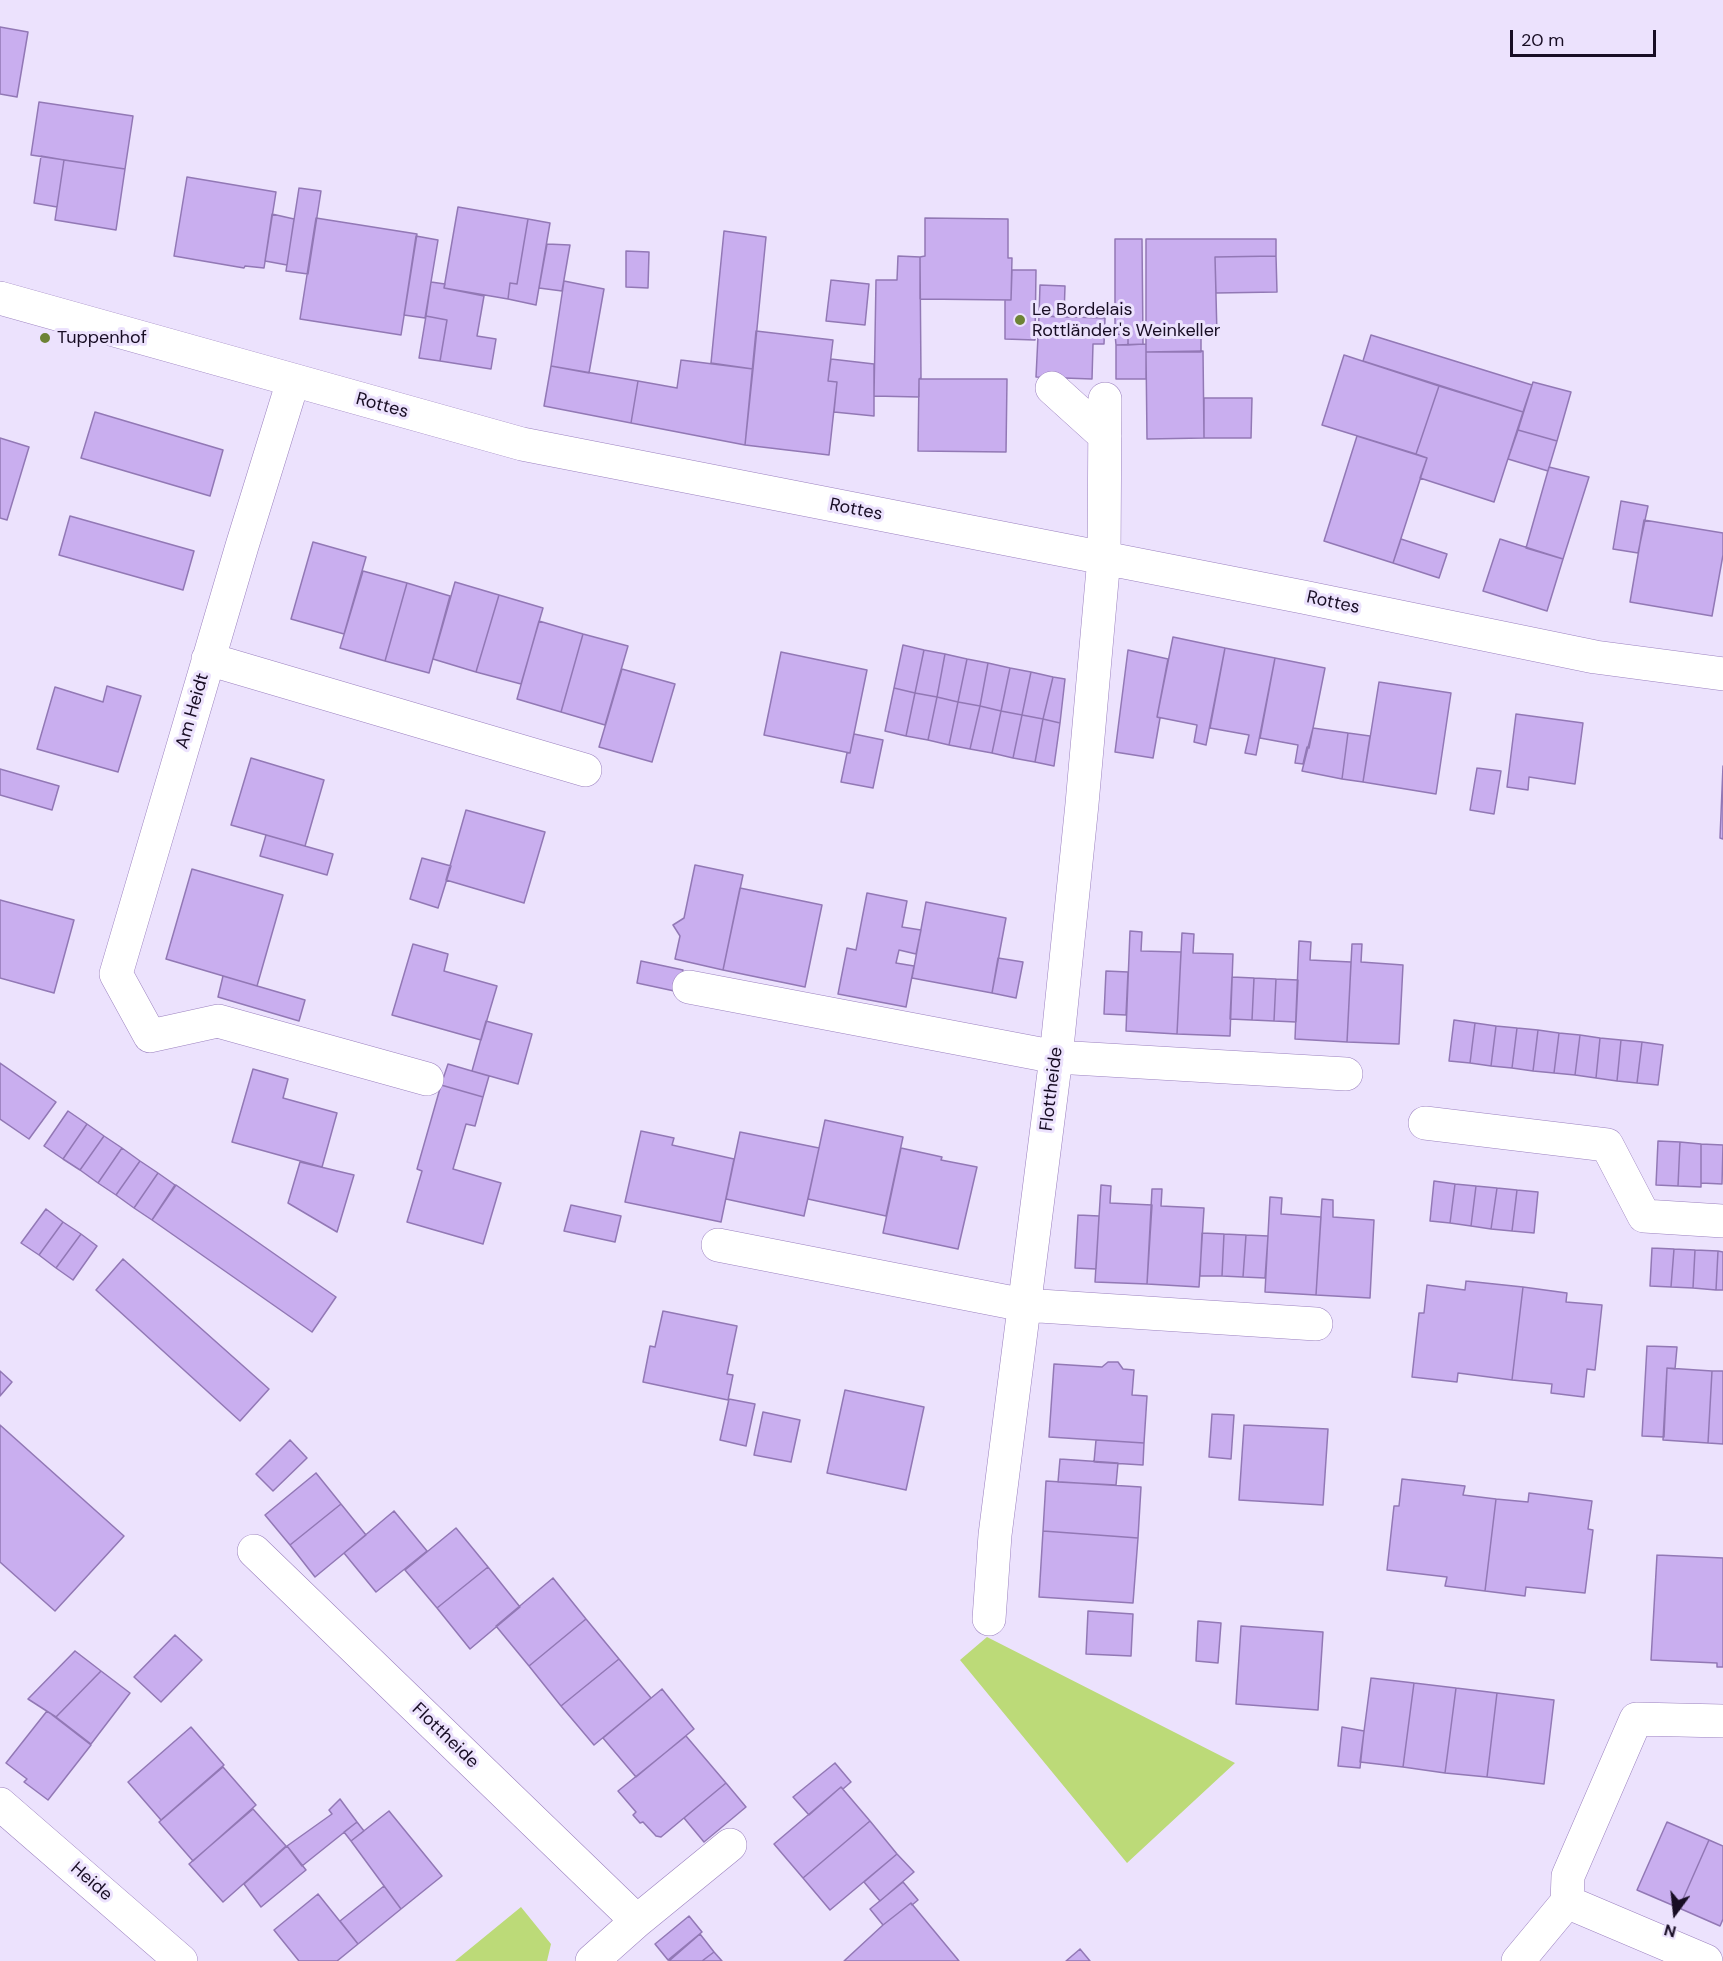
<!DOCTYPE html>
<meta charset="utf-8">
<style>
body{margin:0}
#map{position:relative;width:1723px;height:1961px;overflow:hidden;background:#ece2fd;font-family:"DM Sans",sans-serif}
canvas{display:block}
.north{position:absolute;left:1645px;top:1883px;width:60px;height:60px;-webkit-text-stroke:4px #ece2fd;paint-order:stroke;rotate:195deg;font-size:16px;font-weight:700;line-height:24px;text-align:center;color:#180d24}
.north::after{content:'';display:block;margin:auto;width:21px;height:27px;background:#180d24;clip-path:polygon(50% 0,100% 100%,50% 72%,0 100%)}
.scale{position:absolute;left:1510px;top:30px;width:146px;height:27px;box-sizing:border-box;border:3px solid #180d24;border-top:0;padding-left:8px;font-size:18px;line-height:21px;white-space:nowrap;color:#180d24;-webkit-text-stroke:4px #ece2fd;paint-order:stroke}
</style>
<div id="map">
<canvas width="1723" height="1961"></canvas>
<div class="north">N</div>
<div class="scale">20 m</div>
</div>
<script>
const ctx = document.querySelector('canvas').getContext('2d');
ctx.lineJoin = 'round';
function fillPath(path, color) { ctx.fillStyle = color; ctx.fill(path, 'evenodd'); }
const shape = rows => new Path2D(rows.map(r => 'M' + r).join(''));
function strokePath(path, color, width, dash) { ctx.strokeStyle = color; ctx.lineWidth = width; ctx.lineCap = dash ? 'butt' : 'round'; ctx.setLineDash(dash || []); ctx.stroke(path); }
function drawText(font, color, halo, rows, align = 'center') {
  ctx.font = font + ' "DM Sans",sans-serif'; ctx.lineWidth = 6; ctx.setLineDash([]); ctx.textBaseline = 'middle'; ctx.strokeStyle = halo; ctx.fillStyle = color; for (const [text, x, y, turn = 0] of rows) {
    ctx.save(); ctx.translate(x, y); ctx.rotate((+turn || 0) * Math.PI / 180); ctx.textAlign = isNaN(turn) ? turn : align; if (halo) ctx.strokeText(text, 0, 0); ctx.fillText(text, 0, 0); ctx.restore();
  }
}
const green = shape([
 [987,1637,1235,1763,1127,1863,960,1660],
 [521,1907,551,1944,547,1961,455,1961]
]);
const building = shape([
 [0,27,28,32,17,97,0,94,0,27],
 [39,102,133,116,125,169,31,155,39,102],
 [41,156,64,160,57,207,34,203,41,156],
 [64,160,125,169,116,230,55,220,64,160],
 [187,177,276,192,264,268,245,266,244,268,174,256,187,177],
 [299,188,321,191,308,274,286,271,299,188],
 [458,207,528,219,517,284,510,283,508,299,444,288,458,207],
 [272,214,294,219,287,265,265,261,272,214],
 [316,218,417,234,401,335,300,319,316,218],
 [925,218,1008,219,1008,258,1012,258,1011,300,920,299,920,257,925,256,925,218],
 [528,219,550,223,536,305,508,299,510,283,517,284,528,219],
 [724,231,766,237,753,369,711,363,724,231],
 [416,236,438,240,425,318,404,315,416,236],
 [1115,239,1142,239,1143,344,1128,345,1128,335,1115,334,1115,239],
 [1146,239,1276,239,1276,256,1215,257,1217,335,1201,335,1201,327,1146,328,1146,239],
 [547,244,570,245,562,291,539,288,547,244],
 [626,251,649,252,648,288,626,287,626,251],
 [898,256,920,257,921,378,919,379,919,397,874,396,876,280,897,280,898,256],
 [1276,256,1277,292,1216,293,1215,257,1276,256],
 [1012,270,1036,270,1035,340,1005,339,1005,300,1011,300,1012,270],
 [831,280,869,284,865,325,826,321,831,280],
 [564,281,604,289,589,373,551,366,564,281],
 [431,282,445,284,444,288,484,296,477,336,496,339,491,369,440,361,447,320,426,316,431,282],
 [1040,285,1065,286,1064,317,1039,316,1040,285],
 [426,316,447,320,440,361,419,358,426,316],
 [1039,316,1105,318,1104,344,1093,344,1092,379,1036,377,1039,316],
 [1201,327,1201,352,1146,352,1146,328,1201,327],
 [756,331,833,340,828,381,837,382,829,455,745,445,756,331],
 [1115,334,1128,335,1128,345,1116,345,1115,334],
 [1371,335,1532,385,1523,412,1363,361,1371,335],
 [1146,344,1146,379,1116,379,1116,345,1146,344],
 [1203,351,1204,438,1147,439,1146,352,1203,351],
 [1344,355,1439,386,1416,454,1322,425,1344,355],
 [831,359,874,364,874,416,834,412,837,382,828,381,831,359],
 [681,360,753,369,745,445,631,423,638,381,677,388,681,360],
 [551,366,638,381,631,423,544,406,551,366],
 [919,379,1007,379,1006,452,918,451,919,379],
 [1533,382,1571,392,1557,441,1518,430,1533,382],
 [1439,386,1523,412,1494,502,1420,478,1427,458,1416,454,1439,386],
 [1204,398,1252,398,1251,438,1204,438,1204,398],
 [95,412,223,450,210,496,81,458,95,412],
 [1518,430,1557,441,1548,471,1508,459,1518,430],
 [1357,436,1427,458,1393,563,1324,541,1357,436],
 [0,438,29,447,7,520,0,518,0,438],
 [1549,467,1589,477,1563,559,1526,548,1549,467],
 [1621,501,1648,506,1638,553,1613,549,1621,501],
 [70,516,194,551,183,590,59,555,70,516],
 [1644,520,1723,533,1723,555,1712,616,1630,602,1644,520],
 [1401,539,1447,554,1439,578,1393,563,1401,539],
 [1500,539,1563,559,1547,611,1483,591,1500,539],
 [313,542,366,557,344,634,291,619,313,542],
 [363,571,407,583,385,661,340,648,363,571],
 [455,582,499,595,476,672,433,659,455,582],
 [407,583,450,596,429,673,385,661,407,583],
 [499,595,543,608,521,684,476,672,499,595],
 [539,621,583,634,561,712,517,699,539,621],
 [583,634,628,646,605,725,561,712,583,634],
 [1173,637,1225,648,1206,745,1194,742,1197,725,1157,717,1173,637],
 [903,645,924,650,915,693,894,688,903,645],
 [1225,648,1275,658,1256,755,1245,753,1249,735,1210,728,1225,648],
 [924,650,945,654,937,697,915,693,924,650],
 [1128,650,1168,659,1157,717,1160,718,1153,758,1115,752,1128,650],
 [781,652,867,670,850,753,764,735,781,652],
 [945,654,967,659,958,702,937,697,945,654],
 [1275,658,1325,668,1309,748,1307,747,1303,764,1295,763,1298,745,1260,738,1275,658],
 [967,659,988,663,980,706,958,702,967,659],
 [988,663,1010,668,1001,711,980,706,988,663],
 [1010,668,1031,672,1022,715,1001,711,1010,668],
 [622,669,675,684,652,762,599,747,622,669],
 [1031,672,1053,677,1043,719,1022,715,1031,672],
 [1053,677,1065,679,1060,723,1043,719,1053,677],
 [1379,682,1451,693,1436,794,1363,782,1379,682],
 [107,686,141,696,118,772,37,749,55,687,103,702,107,686],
 [894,688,915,693,906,736,885,731,894,688],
 [915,693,937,697,928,740,906,736,915,693],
 [937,697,958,702,949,745,928,740,937,697],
 [958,702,980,706,970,749,949,745,958,702],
 [980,706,1001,711,992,753,970,749,980,706],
 [1001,711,1022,715,1013,758,992,753,1001,711],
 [1516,714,1583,723,1575,784,1529,777,1528,790,1507,787,1516,714],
 [1022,715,1043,719,1035,762,1013,758,1022,715],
 [1043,719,1060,723,1054,766,1035,762,1043,719],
 [1313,728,1348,733,1342,779,1302,771,1313,728],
 [1348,733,1370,736,1363,782,1342,779,1348,733],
 [854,734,883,740,873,788,841,782,847,753,850,753,854,734],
 [251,758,324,780,305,846,231,825,251,758],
 [1723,766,1723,839,1720,838,1723,766],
 [1477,768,1501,771,1494,814,1470,810,1477,768],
 [0,769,59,786,52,810,0,795,0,769],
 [466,810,545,832,524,903,446,880,466,810],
 [266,835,333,854,327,875,260,856,266,835],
 [422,858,451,866,438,908,410,899,422,858],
 [695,865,743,875,723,970,675,959,680,936,673,925,684,918,695,865],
 [192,869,283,895,257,986,166,959,192,869],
 [740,888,822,905,805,987,723,970,740,888],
 [867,893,907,901,902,927,921,930,916,954,899,950,896,963,914,966,906,1007,838,994,847,948,856,950,867,893],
 [0,900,74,920,54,993,0,978,0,900],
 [926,902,1006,918,992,993,912,978,926,902],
 [1130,931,1142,932,1141,951,1181,952,1177,1034,1126,1031,1130,931],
 [1182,933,1194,934,1193,953,1233,954,1230,1036,1177,1034,1182,933],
 [1299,941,1311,942,1310,960,1351,962,1347,1042,1295,1039,1299,941],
 [413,944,448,954,444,971,497,986,481,1040,392,1015,413,944],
 [1352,944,1362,944,1361,962,1403,965,1399,1044,1347,1042,1352,944],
 [998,958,1023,962,1016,998,992,993,998,958],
 [641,961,683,970,679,992,637,983,641,961],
 [1106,971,1128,972,1126,1015,1104,1014,1106,971],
 [223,976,305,1000,299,1021,218,997,223,976],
 [1232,977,1254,978,1252,1020,1230,1019,1232,977],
 [1254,978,1276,979,1274,1021,1252,1020,1254,978],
 [1276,979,1298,980,1296,1022,1274,1021,1276,979],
 [1454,1020,1475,1023,1470,1063,1449,1061,1454,1020],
 [486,1021,532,1034,518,1084,472,1071,486,1021],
 [1475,1023,1496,1026,1491,1066,1470,1063,1475,1023],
 [1496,1026,1517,1028,1512,1068,1491,1066,1496,1026],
 [1517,1028,1538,1030,1533,1071,1512,1068,1517,1028],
 [1538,1030,1559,1033,1554,1073,1533,1071,1538,1030],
 [1559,1033,1580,1035,1575,1075,1554,1073,1559,1033],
 [1580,1035,1600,1038,1596,1078,1575,1075,1580,1035],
 [1600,1038,1621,1040,1617,1081,1596,1078,1600,1038],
 [1621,1040,1642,1042,1637,1083,1617,1081,1621,1040],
 [1642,1042,1663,1045,1658,1085,1637,1083,1642,1042],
 [0,1063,56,1102,29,1139,0,1119,0,1063],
 [448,1064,489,1076,483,1097,441,1085,448,1064],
 [253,1069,288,1079,283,1098,337,1113,322,1167,232,1142,253,1069],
 [441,1085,483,1097,475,1126,466,1124,453,1169,501,1183,483,1244,407,1222,422,1171,417,1169,441,1085],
 [68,1111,87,1124,63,1159,44,1146,68,1111],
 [825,1120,903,1137,886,1216,808,1199,825,1120],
 [87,1124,104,1136,80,1170,63,1159,87,1124],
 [641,1131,674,1138,672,1145,734,1159,721,1222,625,1202,641,1131],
 [740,1132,819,1148,804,1216,726,1199,740,1132],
 [104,1136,122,1148,98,1183,80,1170,104,1136],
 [1658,1141,1680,1142,1678,1186,1656,1185,1658,1141],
 [1680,1142,1701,1144,1701,1187,1678,1186,1680,1142],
 [1701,1144,1723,1145,1722,1184,1701,1183,1701,1144],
 [122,1148,140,1161,116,1195,98,1183,122,1148],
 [901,1148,942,1157,941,1160,977,1167,958,1249,883,1233,901,1148],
 [140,1161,158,1173,134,1208,116,1195,140,1161],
 [300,1162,354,1175,337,1232,288,1203,300,1162],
 [158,1173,175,1185,152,1220,134,1208,158,1173],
 [1434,1181,1455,1184,1450,1223,1430,1221,1434,1181],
 [1455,1184,1476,1186,1471,1226,1450,1223,1455,1184],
 [176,1185,336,1297,312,1332,152,1220,176,1185],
 [1101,1185,1111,1186,1110,1203,1152,1205,1147,1284,1095,1282,1101,1185],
 [1476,1186,1497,1188,1491,1229,1471,1226,1476,1186],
 [1497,1188,1517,1190,1512,1231,1491,1229,1497,1188],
 [1152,1189,1162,1189,1161,1206,1204,1208,1199,1287,1147,1284,1152,1189],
 [1517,1190,1538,1192,1534,1233,1512,1231,1517,1190],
 [1270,1197,1282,1198,1281,1214,1321,1217,1316,1295,1265,1292,1270,1197],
 [1322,1199,1333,1200,1333,1217,1374,1220,1370,1298,1316,1295,1322,1199],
 [571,1205,621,1216,615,1242,564,1231,571,1205],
 [46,1209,63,1222,39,1255,21,1243,46,1209],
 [1078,1215,1099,1216,1096,1269,1075,1268,1078,1215],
 [63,1222,81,1234,56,1268,39,1255,63,1222],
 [1202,1233,1224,1234,1222,1276,1200,1276,1202,1233],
 [81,1234,97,1246,73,1280,56,1268,81,1234],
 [1224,1234,1246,1235,1243,1277,1222,1276,1224,1234],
 [1246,1235,1268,1236,1265,1278,1243,1277,1246,1235],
 [1652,1248,1674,1249,1671,1287,1650,1286,1652,1248],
 [1674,1249,1695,1250,1693,1288,1671,1287,1674,1249],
 [1695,1250,1718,1251,1716,1290,1693,1288,1695,1250],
 [1718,1251,1723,1252,1723,1290,1716,1290,1718,1251],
 [123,1259,269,1389,240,1421,96,1290,123,1259],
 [1466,1281,1523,1287,1512,1380,1458,1373,1457,1382,1412,1377,1419,1313,1424,1313,1427,1285,1465,1290,1466,1281],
 [1523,1287,1567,1293,1566,1302,1602,1305,1595,1370,1587,1369,1584,1397,1551,1393,1552,1384,1512,1380,1523,1287],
 [663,1311,737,1326,727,1374,733,1375,728,1400,643,1382,650,1346,655,1347,663,1311],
 [1647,1346,1677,1347,1675,1369,1667,1368,1664,1437,1642,1436,1647,1346],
 [1108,1362,1118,1362,1123,1369,1134,1370,1132,1395,1147,1396,1144,1443,1049,1437,1054,1364,1102,1367,1108,1362],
 [1667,1368,1712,1371,1708,1443,1663,1440,1667,1368],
 [0,1371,12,1382,0,1396,0,1371],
 [1712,1371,1723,1371,1723,1444,1708,1443,1712,1371],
 [845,1390,924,1407,906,1490,827,1473,845,1390],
 [729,1399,755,1404,746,1446,720,1440,729,1399],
 [763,1412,800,1420,791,1462,754,1455,763,1412],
 [1212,1414,1234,1415,1231,1459,1209,1457,1212,1414],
 [0,1425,124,1536,55,1611,0,1562,0,1425],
 [1244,1425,1328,1429,1323,1505,1239,1500,1244,1425],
 [290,1440,307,1458,273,1491,256,1474,290,1440],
 [1096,1440,1144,1443,1143,1465,1094,1462,1096,1440],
 [1060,1459,1118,1463,1116,1485,1058,1482,1060,1459],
 [316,1473,341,1504,290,1545,265,1515,316,1473],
 [1402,1479,1465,1486,1463,1495,1496,1499,1485,1591,1445,1586,1447,1577,1387,1570,1394,1506,1399,1506,1402,1479],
 [1046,1481,1141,1487,1138,1538,1043,1531,1046,1481],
 [1529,1493,1592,1501,1588,1529,1593,1530,1585,1593,1526,1587,1525,1596,1485,1591,1496,1499,1528,1502,1529,1493],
 [341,1504,366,1535,315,1577,290,1545,341,1504],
 [394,1511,427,1551,376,1592,344,1553,394,1511],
 [456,1528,488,1567,437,1608,405,1570,456,1528],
 [1043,1531,1138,1538,1133,1603,1039,1597,1043,1531],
 [1657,1555,1723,1558,1723,1667,1717,1667,1717,1663,1651,1660,1657,1555],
 [488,1567,520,1607,470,1649,437,1608,488,1567],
 [553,1578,586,1619,529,1666,496,1626,553,1578],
 [1088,1611,1133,1614,1131,1656,1086,1654,1088,1611],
 [586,1619,619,1659,561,1706,529,1666,586,1619],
 [1198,1621,1221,1623,1218,1663,1196,1661,1198,1621],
 [1241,1626,1323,1632,1318,1710,1236,1704,1241,1626],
 [175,1635,202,1660,161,1702,134,1677,175,1635],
 [75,1651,101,1671,56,1717,28,1699,75,1651],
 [619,1659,651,1698,594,1745,561,1706,619,1659],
 [101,1671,130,1693,91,1744,56,1717,101,1671],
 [1371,1678,1414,1683,1403,1767,1360,1762,1371,1678],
 [1414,1683,1456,1688,1445,1773,1403,1767,1414,1683],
 [1456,1688,1497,1693,1487,1777,1445,1773,1456,1688],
 [662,1689,694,1729,636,1777,603,1738,662,1689],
 [1497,1693,1554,1700,1544,1784,1487,1777,1497,1693],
 [47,1711,91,1745,48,1800,24,1782,27,1779,6,1763,47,1711],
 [191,1727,224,1765,161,1820,128,1782,191,1727],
 [1342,1727,1364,1731,1360,1768,1338,1766,1342,1727],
 [686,1736,726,1783,661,1837,656,1836,643,1822,640,1823,633,1815,636,1812,618,1791,686,1736],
 [835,1763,851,1782,843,1789,841,1787,809,1815,793,1797,835,1763],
 [223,1767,256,1805,193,1861,159,1822,223,1767],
 [726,1783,746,1807,704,1842,684,1818,726,1783],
 [841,1787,870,1821,803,1878,774,1844,841,1787],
 [340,1799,357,1822,302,1866,287,1846,332,1814,329,1810,340,1799],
 [253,1809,286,1846,223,1902,189,1864,253,1809],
 [389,1811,442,1876,401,1909,351,1841,389,1811],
 [870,1821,897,1854,830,1910,803,1878,870,1821],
 [357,1822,364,1831,351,1841,344,1832,357,1822],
 [1667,1822,1709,1840,1679,1908,1637,1890,1667,1822],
 [1709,1840,1723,1846,1723,1919,1720,1926,1679,1908,1709,1840],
 [287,1846,306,1870,261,1907,244,1884,287,1846],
 [897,1854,914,1872,880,1901,864,1882,897,1854],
 [903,1882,918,1900,912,1905,911,1903,883,1925,870,1909,903,1882],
 [384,1886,401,1909,358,1944,340,1921,384,1886],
 [318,1894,358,1944,337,1961,299,1961,274,1930,318,1894],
 [911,1903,959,1961,844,1961,883,1925,911,1903],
 [689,1916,702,1932,668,1960,655,1944,689,1916],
 [700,1934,714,1952,702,1961,669,1961,700,1934],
 [1080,1949,1090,1961,1066,1961,1080,1949],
 [714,1952,722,1961,702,1961,714,1952]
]);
const minor = shape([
 [0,298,522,444,1303,597,1595,657,1723,674],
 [293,381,242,546,116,974,150,1036,218,1021,427,1079],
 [1052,388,1105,436],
 [208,659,585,770],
 [689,987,1056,1057,1346,1074],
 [1425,1123,1607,1145,1644,1216,1723,1221],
 [718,1245,1024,1305,1316,1324],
 [254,1551,637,1921],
 [989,1619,995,1535,1056,1057,1082,804,1104,558,1105,399],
 [0,1804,181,1961],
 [592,1961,637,1921,730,1845],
 [1518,1961,1567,1902],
 [1706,1961,1567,1902,1568,1876,1636,1719,1723,1721]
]);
const markers = [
 [1020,320,6,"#6d8335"],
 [45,338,6,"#6d8335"]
];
const poiNames = [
 ["Le Bordelais",1032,310],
 ["Rottländer's Weinkeller",1032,331],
 ["Tuppenhof",57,338]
];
const streetNames = [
 ["Rottes",382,406,15],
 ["Rottes",856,510,11],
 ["Rottes",1333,603,12],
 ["Am Heidt",193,711,-74],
 ["Flottheide",1052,1089,-83],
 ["Flottheide",445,1736,44],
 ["Heide",91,1882,41]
];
fillPath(green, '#bcda78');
fillPath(building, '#c9aeef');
strokePath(building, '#9278b5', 1.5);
strokePath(minor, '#9b81bf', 34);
strokePath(minor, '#fff', 33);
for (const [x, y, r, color] of markers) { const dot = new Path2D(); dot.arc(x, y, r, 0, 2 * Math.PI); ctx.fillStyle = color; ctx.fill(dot); strokePath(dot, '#ece2fd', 2); }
drawText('18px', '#180d24', '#ece2fd', poiNames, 'left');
drawText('18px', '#180d24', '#ece2fd', streetNames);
</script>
